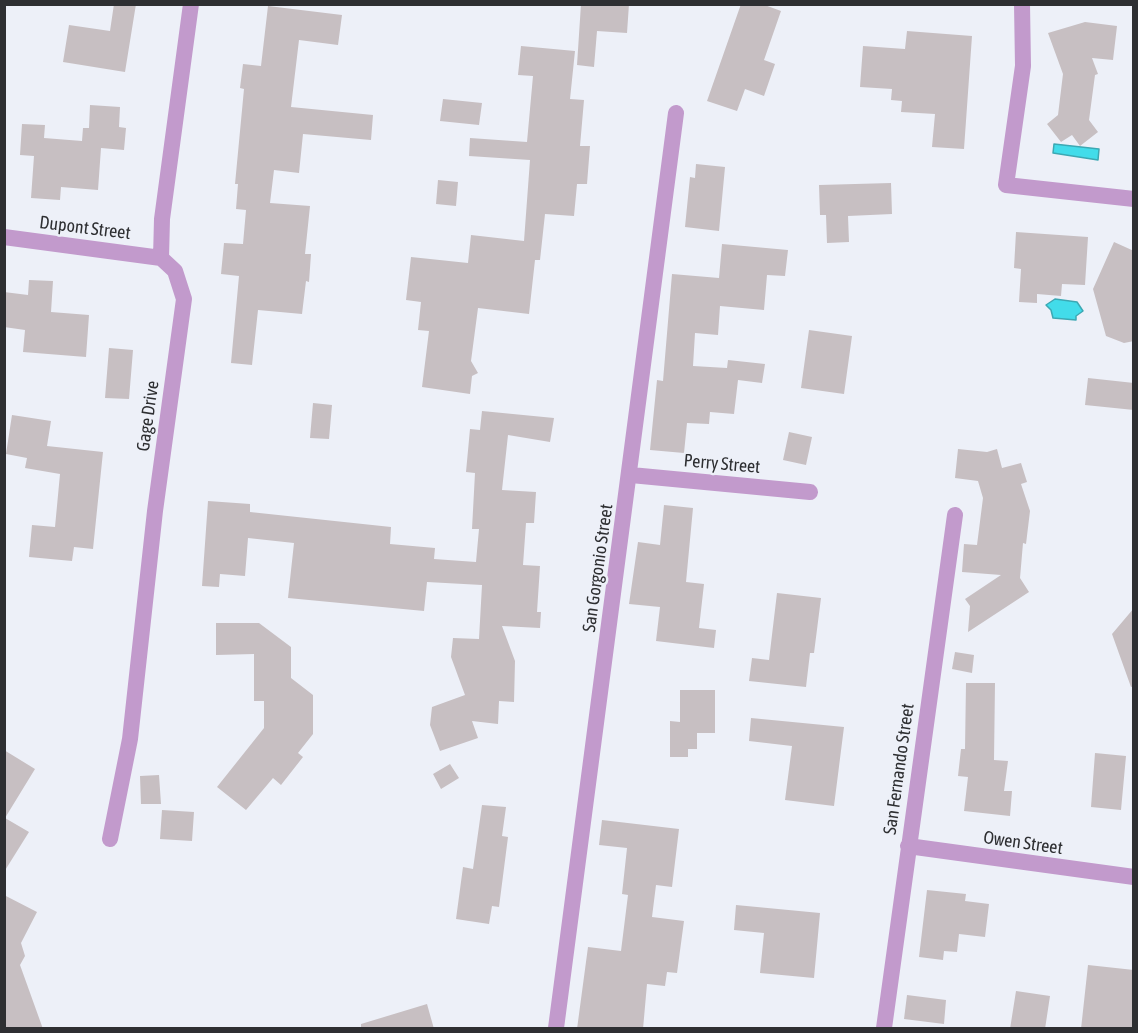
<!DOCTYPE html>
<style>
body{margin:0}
#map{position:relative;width:1138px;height:1033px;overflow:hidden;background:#edf0f8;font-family:"Asap Condensed",sans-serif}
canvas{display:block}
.frame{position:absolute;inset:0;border:6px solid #2e2f32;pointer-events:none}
</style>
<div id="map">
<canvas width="1138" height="1033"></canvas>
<div class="frame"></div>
</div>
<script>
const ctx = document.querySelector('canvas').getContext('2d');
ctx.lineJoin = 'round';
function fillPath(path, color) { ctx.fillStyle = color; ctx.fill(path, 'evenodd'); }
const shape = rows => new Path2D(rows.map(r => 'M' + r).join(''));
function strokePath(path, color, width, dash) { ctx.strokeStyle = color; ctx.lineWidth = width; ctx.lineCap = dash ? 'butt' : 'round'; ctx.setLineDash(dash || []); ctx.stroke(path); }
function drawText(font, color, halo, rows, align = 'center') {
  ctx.font = font + ' "Asap Condensed",sans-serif'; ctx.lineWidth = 5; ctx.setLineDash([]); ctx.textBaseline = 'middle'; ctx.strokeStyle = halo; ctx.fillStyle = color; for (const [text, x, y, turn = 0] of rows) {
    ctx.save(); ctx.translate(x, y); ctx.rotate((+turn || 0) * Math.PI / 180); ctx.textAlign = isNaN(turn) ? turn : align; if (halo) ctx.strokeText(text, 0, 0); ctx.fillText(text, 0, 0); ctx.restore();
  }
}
const water = shape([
 [1054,144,1099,149,1098,160,1053,153,1054,144],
 [1055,299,1077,302,1083,311,1076,316,1076,320,1053,318,1051,310,1046,305,1055,299]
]);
const building = shape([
 [114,4,136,4,125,72,63,62,69,25,110,31],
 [581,4,629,4,627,33,597,31,594,67,577,65],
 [741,4,762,4,781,11,764,60,775,64,764,96,745,89,737,111,707,101],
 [268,6,342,15,338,45,299,40,291,107,373,115,371,140,303,134,299,173,274,170,270,203,310,206,305,254,311,254,309,282,306,281,302,314,258,310,252,365,231,363,239,276,221,274,224,243,243,244,246,210,236,209,238,184,235,184,244,89,240,88,243,64,261,66],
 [1085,22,1117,26,1113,60,1092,58,1098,74,1095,75,1089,120,1098,132,1080,146,1072,135,1061,142,1047,124,1058,115,1063,74,1048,33],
 [907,31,972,36,964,149,932,147,935,114,901,112,902,101,891,100,892,89,860,87,863,46,905,49],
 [521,46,575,51,570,99,584,100,580,146,590,146,587,184,577,184,574,216,545,214,540,260,535,260,529,314,478,308,471,361,478,373,472,376,470,394,422,387,429,331,418,330,421,302,406,300,411,257,468,263,471,235,524,241,530,160,469,156,470,138,527,142,533,76,518,75],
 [443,99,482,103,479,125,440,121],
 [90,105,120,107,119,127,126,128,124,150,101,148,98,190,61,187,60,200,31,198,34,156,20,155,22,124,45,125,44,138,82,141,83,128,89,128],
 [696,164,725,167,719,231,685,227,690,177,695,178],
 [438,180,458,182,456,206,436,204],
 [891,183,892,214,848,216,849,242,827,243,826,215,820,215,819,185],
 [1016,232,1088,237,1085,285,1062,284,1061,296,1037,294,1037,303,1019,302,1021,269,1014,268],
 [1114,242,1134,251,1134,341,1124,343,1106,336,1093,289],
 [722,244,788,250,785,276,767,275,764,310,720,306,718,335,695,333,693,366,727,368,728,360,765,364,762,383,738,380,734,414,710,412,709,424,687,423,684,453,650,450,657,380,663,381,672,274,719,278],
 [29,280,53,281,51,312,89,315,86,357,23,352,25,330,4,327,4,292,28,295],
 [809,330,852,336,844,394,801,388],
 [109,348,133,350,129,399,105,398],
 [1088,378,1134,383,1134,410,1085,405],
 [313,403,332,405,329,439,310,438],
 [482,411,554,418,550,442,508,435,502,490,536,492,534,523,526,523,523,565,540,566,537,612,541,612,540,628,502,626,515,661,514,702,499,701,498,724,472,721,478,738,440,751,430,725,432,707,465,695,451,657,453,638,479,639,482,585,427,582,424,611,288,598,294,543,248,538,245,576,220,574,219,587,202,586,208,501,250,504,250,512,391,527,390,544,435,548,434,559,476,562,479,529,472,529,475,473,466,472,470,429,480,430],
 [12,415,51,421,47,446,103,452,93,549,74,547,72,561,29,557,32,525,55,527,60,474,25,468,27,458,6,454],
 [789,432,812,437,806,465,783,460],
 [958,449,987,452,997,449,1002,468,1021,463,1027,482,1021,484,1030,511,1026,544,1023,543,1020,578,1029,592,968,632,970,606,965,599,1001,575,962,572,964,544,977,545,983,498,978,481,955,478],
 [664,505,693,508,686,582,704,584,699,628,716,630,714,648,656,641,660,607,629,604,638,542,660,545],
 [777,593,821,598,814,653,810,653,806,687,749,681,752,658,769,660],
 [1134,608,1134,686,1131,687,1112,634],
 [216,623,259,623,291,647,291,678,313,695,313,734,298,753,303,757,281,785,273,778,246,810,217,787,264,728,264,701,254,701,254,654,216,655],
 [955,652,974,655,972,673,952,669],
 [966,683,995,683,994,760,1008,761,1004,791,1012,791,1010,816,964,811,968,777,958,776,961,749,965,749],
 [680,690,715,690,715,733,697,733,697,749,688,749,688,757,670,757,670,721,680,722],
 [751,718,844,727,834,806,785,800,792,746,749,741],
 [4,750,35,769,5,818,29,832,4,872],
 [1095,753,1126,756,1121,810,1091,807],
 [450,764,459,778,441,789,433,774],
 [159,775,161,804,141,804,140,776],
 [482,805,506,807,502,836,508,837,499,907,492,906,489,924,456,919,463,867,473,869],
 [162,810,194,812,192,841,160,839],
 [602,820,679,829,672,887,656,885,652,917,684,921,677,973,667,972,665,986,647,984,643,1029,577,1029,588,947,621,951,628,895,622,894,627,848,599,845],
 [927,890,966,894,965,901,989,904,985,937,959,934,957,952,944,951,943,960,919,957],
 [4,895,37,912,21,943,25,956,20,965,43,1029,4,1029],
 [736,905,820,913,814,978,760,973,764,933,734,930],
 [1088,965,1134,970,1134,1029,1081,1029],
 [1016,991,1050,996,1045,1029,1010,1029],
 [907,995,946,1000,944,1024,904,1019],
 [427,1004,434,1029,361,1029,361,1024]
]);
const minor = shape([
 [1022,4,1023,66,1006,185,1134,199],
 [4,237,161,258],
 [631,475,810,492],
 [110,839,130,739,155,511,184,299,175,271,161,258,162,219,191,4],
 [908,846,1134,877],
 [556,1028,676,113],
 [884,1028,955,515]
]);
const streetNames = [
 ["Dupont Street",85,228,7],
 ["Gage Drive",148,416,-82],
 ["Perry Street",722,464,5],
 ["San Gorgonio Street",598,568,-82],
 ["San Fernando Street",899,769,-82],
 ["Owen Street",1023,843,8]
];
fillPath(water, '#42dcea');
strokePath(water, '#3ca8b3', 1.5);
fillPath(building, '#c7bfc2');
strokePath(minor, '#c29acc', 16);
drawText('18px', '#2e2f32', '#edf0f8', streetNames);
</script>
